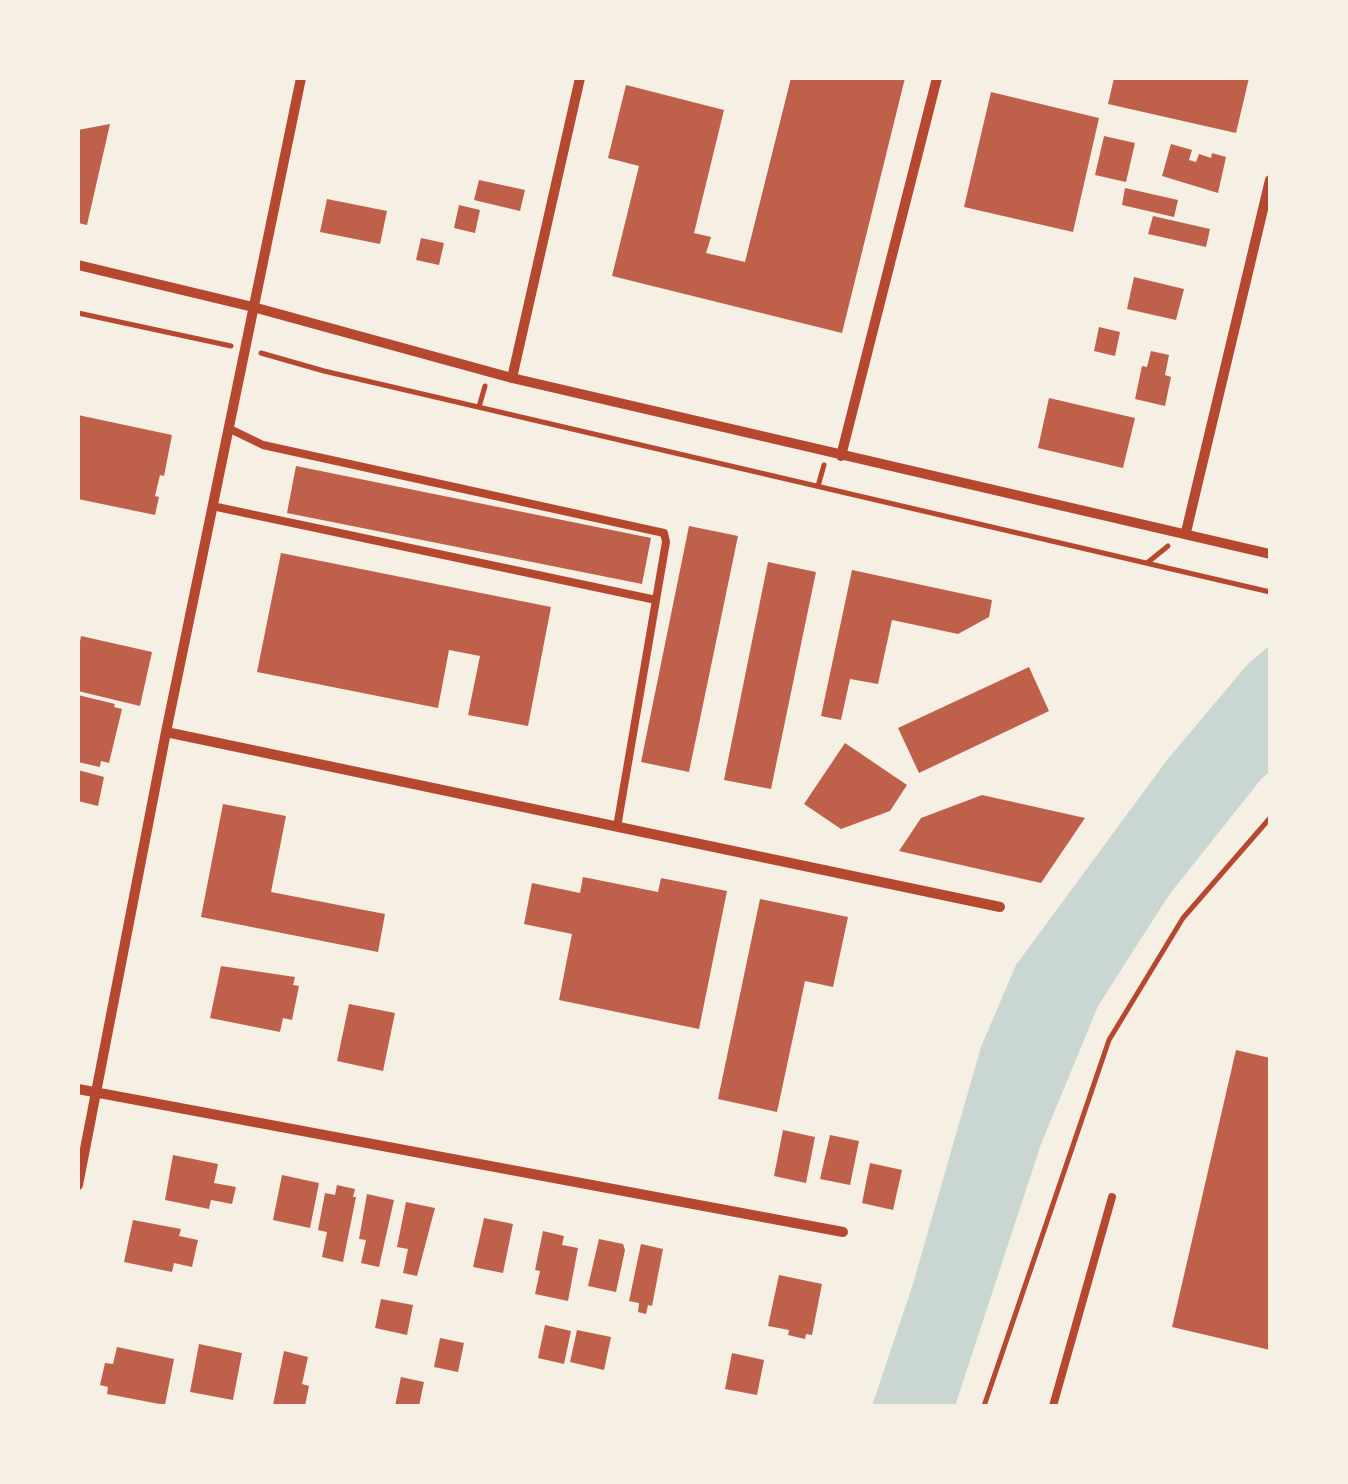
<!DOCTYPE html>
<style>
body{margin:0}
#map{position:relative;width:1348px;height:1484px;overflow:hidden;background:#f6efe4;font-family:Literata,serif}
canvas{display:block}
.frame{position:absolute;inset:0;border:80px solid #f6efe4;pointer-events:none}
</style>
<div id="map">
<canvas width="1348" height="1484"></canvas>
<div class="frame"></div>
</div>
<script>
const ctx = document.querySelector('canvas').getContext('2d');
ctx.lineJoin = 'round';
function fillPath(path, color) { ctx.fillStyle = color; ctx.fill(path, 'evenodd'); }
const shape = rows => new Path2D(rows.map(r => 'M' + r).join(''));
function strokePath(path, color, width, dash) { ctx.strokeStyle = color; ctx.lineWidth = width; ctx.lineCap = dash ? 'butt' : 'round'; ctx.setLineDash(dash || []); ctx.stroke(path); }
const water = shape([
 [1270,645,1270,772,1262,778,1169,895,1098,1006,1041,1144,955,1406,872,1406,913,1284,981,1047,1016,965,1167,760,1247,665]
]);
const building = shape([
 [791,78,905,78,842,333,612,276,639,166,608,158,626,85,724,110,694,233,711,237,706,253,745,262],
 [1114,78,1249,78,1236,133,1108,104],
 [991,92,1099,118,1073,232,964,207],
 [110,124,87,225,78,223,78,130],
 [1104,136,1135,143,1126,182,1095,175],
 [1171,144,1192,150,1189,160,1196,162,1199,154,1211,158,1212,153,1226,157,1218,193,1162,176],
 [479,180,525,190,520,211,474,200],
 [1125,188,1178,200,1174,217,1122,205],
 [327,199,387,211,380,244,320,232],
 [459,205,480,210,475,233,454,228],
 [1153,216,1210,229,1206,247,1148,234],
 [421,238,444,243,439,265,416,260],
 [1134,277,1184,289,1176,320,1127,309],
 [1099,327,1120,332,1115,356,1094,351],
 [1151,351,1169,355,1165,375,1171,377,1165,406,1135,399,1142,366,1147,367],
 [1049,398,1135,418,1123,468,1038,448],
 [78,415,172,435,164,476,160,475,155,496,159,497,155,515,78,499],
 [296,466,651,538,642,584,287,513],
 [689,526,738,536,689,772,641,762],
 [281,553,551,607,528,726,468,715,480,656,449,650,438,708,257,672],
 [768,562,816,572,771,789,724,780],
 [852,570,992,600,989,617,958,634,892,620,878,684,850,679,841,720,821,716],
 [81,636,152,652,140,706,78,691,78,653],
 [1029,667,1049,711,919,773,898,728],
 [78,695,115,704,114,707,122,709,109,763,101,761,100,767,78,762],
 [845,743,907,785,890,811,841,829,804,804],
 [78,770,104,777,98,806,78,801],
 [982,795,1085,818,1041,883,899,851,921,818],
 [223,804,286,816,271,892,385,914,378,952,201,917],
 [583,877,658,892,661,878,727,891,699,1029,559,1000,572,934,524,924,532,883,580,893],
 [760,899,848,917,833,987,805,981,777,1112,718,1099],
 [221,966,295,977,293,985,299,986,292,1020,283,1018,280,1032,210,1018],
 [349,1004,395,1013,383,1071,337,1061],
 [1236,1050,1270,1058,1270,1350,1172,1327],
 [783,1130,815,1137,806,1183,774,1176],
 [830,1135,859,1141,850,1185,820,1179],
 [173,1155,218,1164,214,1183,236,1187,232,1204,211,1200,209,1209,165,1200],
 [870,1163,902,1170,893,1210,862,1203],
 [282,1175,319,1183,310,1228,273,1220],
 [337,1185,355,1189,353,1197,356,1197,343,1262,322,1257,327,1232,318,1230,325,1193,335,1195],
 [367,1194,394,1200,379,1267,361,1263,366,1240,359,1239],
 [406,1202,435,1208,417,1276,403,1273,408,1249,397,1247],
 [484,1218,513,1224,503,1273,473,1267],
 [133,1220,181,1229,179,1236,198,1240,192,1267,174,1263,172,1272,124,1262],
 [543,1231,564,1236,562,1245,578,1248,568,1301,535,1294,540,1271,535,1270],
 [599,1239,623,1244,625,1250,616,1292,588,1286],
 [641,1244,663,1249,652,1306,648,1305,646,1314,638,1312,639,1303,629,1301],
 [779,1275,822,1284,812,1335,806,1334,805,1339,788,1335,789,1330,768,1326],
 [381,1299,413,1305,407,1335,375,1328],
 [545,1325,571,1331,564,1364,538,1358],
 [577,1330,611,1337,604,1370,570,1362],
 [440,1338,464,1343,458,1372,434,1367],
 [199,1344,242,1353,233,1400,190,1392],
 [117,1347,174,1359,165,1405,107,1394,108,1387,100,1385,105,1363,113,1364],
 [284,1351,308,1357,302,1384,309,1386,305,1406,273,1405],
 [732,1353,764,1360,757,1395,725,1389],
 [401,1377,424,1382,419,1406,395,1406]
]);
const path = shape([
 [78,313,231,346],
 [261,353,324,371,1270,592],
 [479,407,485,386],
 [818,486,824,465],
 [1147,563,1168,546],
 [984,1406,1109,1040,1183,918,1270,818]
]);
const service = shape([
 [228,428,263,445,664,533,666,542,617,827],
 [212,506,656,600],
 [1053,1406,1112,1197]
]);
const minor = shape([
 [78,265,253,307,512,378,1270,554],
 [512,378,580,78],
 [841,456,937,78],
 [1186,532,1270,180],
 [166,732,1000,907],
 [78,1089,843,1232],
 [78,1185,166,732,301,78]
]);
fillPath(water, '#c9d6d2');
fillPath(building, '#bf614a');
strokePath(path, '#b5482f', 5);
strokePath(service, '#b5482f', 8);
strokePath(minor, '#b5482f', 10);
</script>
